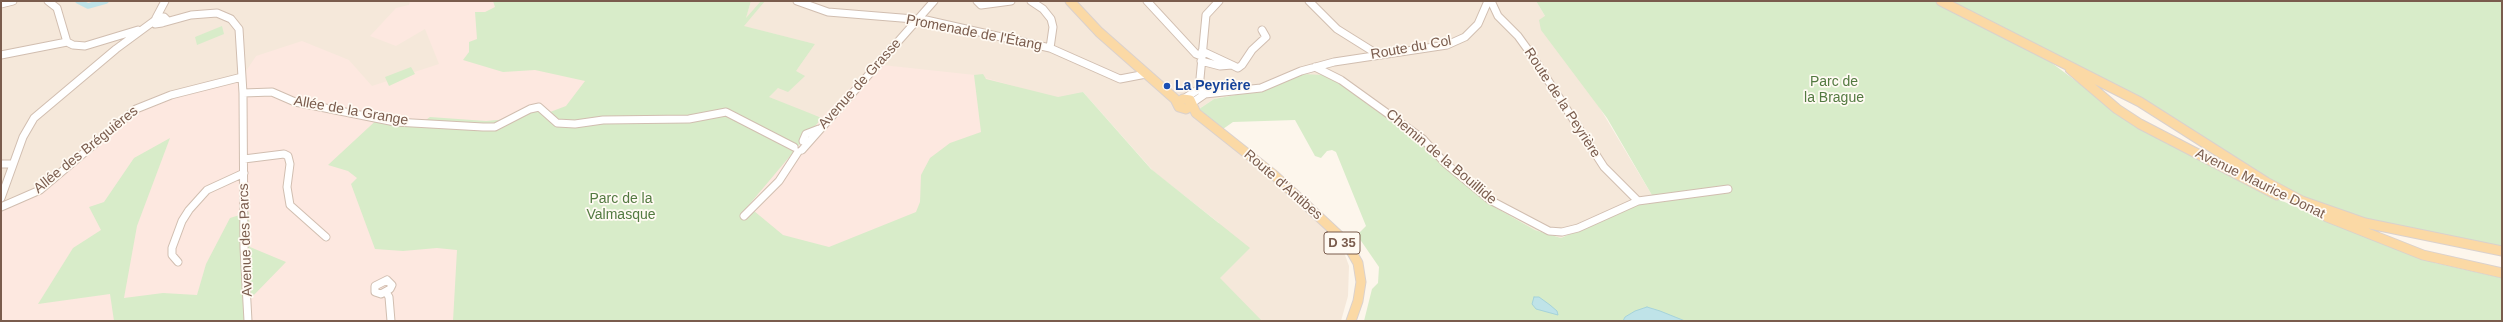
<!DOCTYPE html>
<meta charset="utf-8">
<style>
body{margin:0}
#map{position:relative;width:2503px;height:322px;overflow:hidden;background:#fdf6ec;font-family:Arial,sans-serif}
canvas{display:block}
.frame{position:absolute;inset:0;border:2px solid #7a5c4d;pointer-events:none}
</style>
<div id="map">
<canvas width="2503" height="322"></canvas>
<div class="frame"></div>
</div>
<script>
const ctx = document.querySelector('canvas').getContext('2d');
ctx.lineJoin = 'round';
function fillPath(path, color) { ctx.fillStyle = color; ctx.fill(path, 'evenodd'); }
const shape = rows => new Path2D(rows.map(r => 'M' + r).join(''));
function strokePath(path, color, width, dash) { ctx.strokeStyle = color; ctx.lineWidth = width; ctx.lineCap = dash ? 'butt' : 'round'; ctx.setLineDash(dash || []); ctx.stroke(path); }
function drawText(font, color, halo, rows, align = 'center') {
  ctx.font = font + ' Arial,sans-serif'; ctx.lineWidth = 3.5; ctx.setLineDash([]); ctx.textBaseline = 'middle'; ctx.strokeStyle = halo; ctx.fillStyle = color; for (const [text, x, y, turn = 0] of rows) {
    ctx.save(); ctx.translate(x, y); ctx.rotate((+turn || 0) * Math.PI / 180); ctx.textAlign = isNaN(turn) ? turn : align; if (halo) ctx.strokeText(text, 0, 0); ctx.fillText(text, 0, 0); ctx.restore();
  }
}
const residential = shape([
 [1,1,493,1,479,42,38,304,1,210],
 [751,1,1536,1,1653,197,1561,238,1535,230,1491,205,1451,171,1262,90,1214,99,1199,109,1320,213,1333,239,1345,255,1349,266,1348,296,1341,321,1260,321,1219,278,1219,223,1154,172,1083,92,946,145,822,118,793,109,768,97,743,26]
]);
const commercial = shape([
 [410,1,751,1,743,26,815,44,799,67,769,97,793,109,822,117,873,64,975,75,1057,98,1219,278,1260,321,1,321,1,211,20,203,83,155,87,156,120,123,140,109,158,101,242,77,256,56,302,41,349,60,372,86,439,64,425,29,396,46,370,36,396,8,409,5]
]);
const green = shape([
 [493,1,751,1,746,18,761,1,765,1,744,26,815,44,796,71,805,76,788,92,778,88,769,97,822,118,748,206,783,235,829,247,916,212,920,202,921,175,930,158,950,143,981,132,974,75,983,74,986,79,1058,97,1083,92,1151,169,1250,248,1220,278,1262,321,453,321,457,250,437,248,403,251,375,249,351,184,357,178,348,171,328,165,382,115,388,119,423,122,430,117,486,121,509,119,525,109,550,112,566,106,585,81,535,70,503,72,463,60,469,52,469,42,477,39,475,12,485,12,495,7],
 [1536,1,2502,1,2502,249,2360,219,2316,203,2271,182,2175,119,2045,58,2142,130,2273,197,2387,246,2435,263,2502,278,2502,321,1685,321,1647,307,1625,317,1623,321,1364,321,1372,289,1378,283,1379,267,1357,235,1366,226,1336,152,1332,150,1327,151,1321,158,1315,156,1295,120,1233,122,1223,129,1199,109,1214,99,1262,90,1302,74,1323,75,1337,81,1421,139,1451,171,1491,205,1535,230,1561,238,1653,197,1607,118,1541,30,1539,20,1545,16],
 [222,26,224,34,197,45,195,37],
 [411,67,415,74,389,86,385,77],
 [170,138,137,226,124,298,163,293,197,295,206,264,230,218,249,212,250,247,286,262,251,298,251,321,114,321,110,294,38,304,73,248,101,230,89,207,104,202,134,158]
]);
const water = shape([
 [1534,297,1539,297,1550,305,1557,311,1558,315,1536,309,1532,304,1534,297],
 [1647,307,1660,311,1685,321,1623,321,1625,317,1635,311,1647,307]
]);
const canal = shape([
 [78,1,88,6,106,1]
]);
const minor = shape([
 [48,1,57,8,67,42,73,45,85,46,138,30],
 [797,1,828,12,926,20,1050,48,1120,79,1146,74],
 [977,1,981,5,1011,1],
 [1031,1,1043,9,1051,19,1053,27,1050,48],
 [1147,1,1196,54,1201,56],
 [1309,1,1337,29,1377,54],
 [1491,1,1498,16,1518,36,1531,54,1604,167,1638,201],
 [1,4,13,1],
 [158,17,164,17,166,19,162,23,155,24,154,21,158,17],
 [156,18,165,1],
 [162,23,191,15,217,13,231,19,239,29,243,93,244,248,248,321],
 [1,55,67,42],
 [1201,61,1220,66,1232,65,1202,51],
 [1232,65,1238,68,1242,65,1252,50,1266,37,1262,30],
 [1315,67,1341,80,1423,139,1445,163,1490,200,1549,231,1562,232,1578,228,1638,201,1728,189],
 [1199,89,1206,15,1219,1],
 [243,93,272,92,295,102,395,122,483,127,495,127,530,109,539,107,557,123,575,124,603,120,689,119,726,112,794,147],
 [1205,94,1261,88,1301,71,1334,62,1447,45,1465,37,1478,24,1488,1],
 [1185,98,1199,89,1205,94,1192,103],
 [809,141,803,141,806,134,819,129],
 [802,150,934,1],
 [244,159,284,154,288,156,290,164,287,187,290,205,326,237],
 [1,164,13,164],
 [1,198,23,137,34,118,116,49,154,21],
 [1,207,40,190,136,109,171,95,242,77],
 [744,216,779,181,798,152],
 [178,262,172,255,172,248,182,221,189,210,207,190,244,173],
 [387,280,392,285,390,289,381,294,375,292,375,286,387,280],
 [386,292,389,297,391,321]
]);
const major = shape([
 [1070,1,1099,32,1175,99,1179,107,1186,109,1191,106],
 [1941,1,2140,102,2266,182,2302,201,2365,223,2502,251],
 [2070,69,2117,109,2140,124,2277,195],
 [1177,103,1183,99,1190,100,1196,113,1274,175,1346,242,1358,263,1361,282,1358,301,1351,321],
 [2327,217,2423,255,2502,273]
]);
const markers = [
 [1167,86,4,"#1a4fb4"]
];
const shields = [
 [1342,243,36]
];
const shieldNames = [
 ["D 35",1342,243]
];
const streetNames = [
 ["Promenade de l'Étang",974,33,11],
 ["Route du Col",1411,48,-10],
 ["Avenue de Grasse",860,84,-48],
 ["Route de la Peyrière",1562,103,57],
 ["Allée de la Grange",351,111,10],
 ["Allée des Bréguières",86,150,-39],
 ["Chemin de la Bouillide",1441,157,40],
 ["Avenue Maurice Donat",2260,184,26],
 ["Route d'Antibes",1283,185,41],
 ["Avenue des Parcs",246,240,-92]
];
const parkNames = [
 ["Parc de",1834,82],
 ["la Brague",1834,98],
 ["Parc de la",621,199],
 ["Valmasque",621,215]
];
const transitNames = [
 ["La Peyrière",1175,86]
];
fillPath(residential, '#f5e8da');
fillPath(commercial, '#fde8e0');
fillPath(green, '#d8ecc9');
fillPath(water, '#bfe3e8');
strokePath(water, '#a5d3da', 1);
strokePath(canal, '#bfe3e8', 5.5);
strokePath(minor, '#d1beb0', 9);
strokePath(major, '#dad1cd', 11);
strokePath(minor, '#fff', 7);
strokePath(major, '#fbd9a5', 9);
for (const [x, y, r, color] of markers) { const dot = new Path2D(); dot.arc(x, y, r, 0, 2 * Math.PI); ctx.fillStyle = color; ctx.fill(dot); strokePath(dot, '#fffaf3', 1.5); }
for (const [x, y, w] of shields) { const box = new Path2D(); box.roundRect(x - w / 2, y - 11, w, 22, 3); ctx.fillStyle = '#fffaf3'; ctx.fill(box); strokePath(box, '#7a5c4d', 1); }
drawText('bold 13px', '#7a5c4d', null, shieldNames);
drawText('14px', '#7a5c4d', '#fffaf3', streetNames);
drawText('14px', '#537a41', '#fffaf3', parkNames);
drawText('bold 14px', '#164399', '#fffaf3', transitNames, 'left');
</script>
